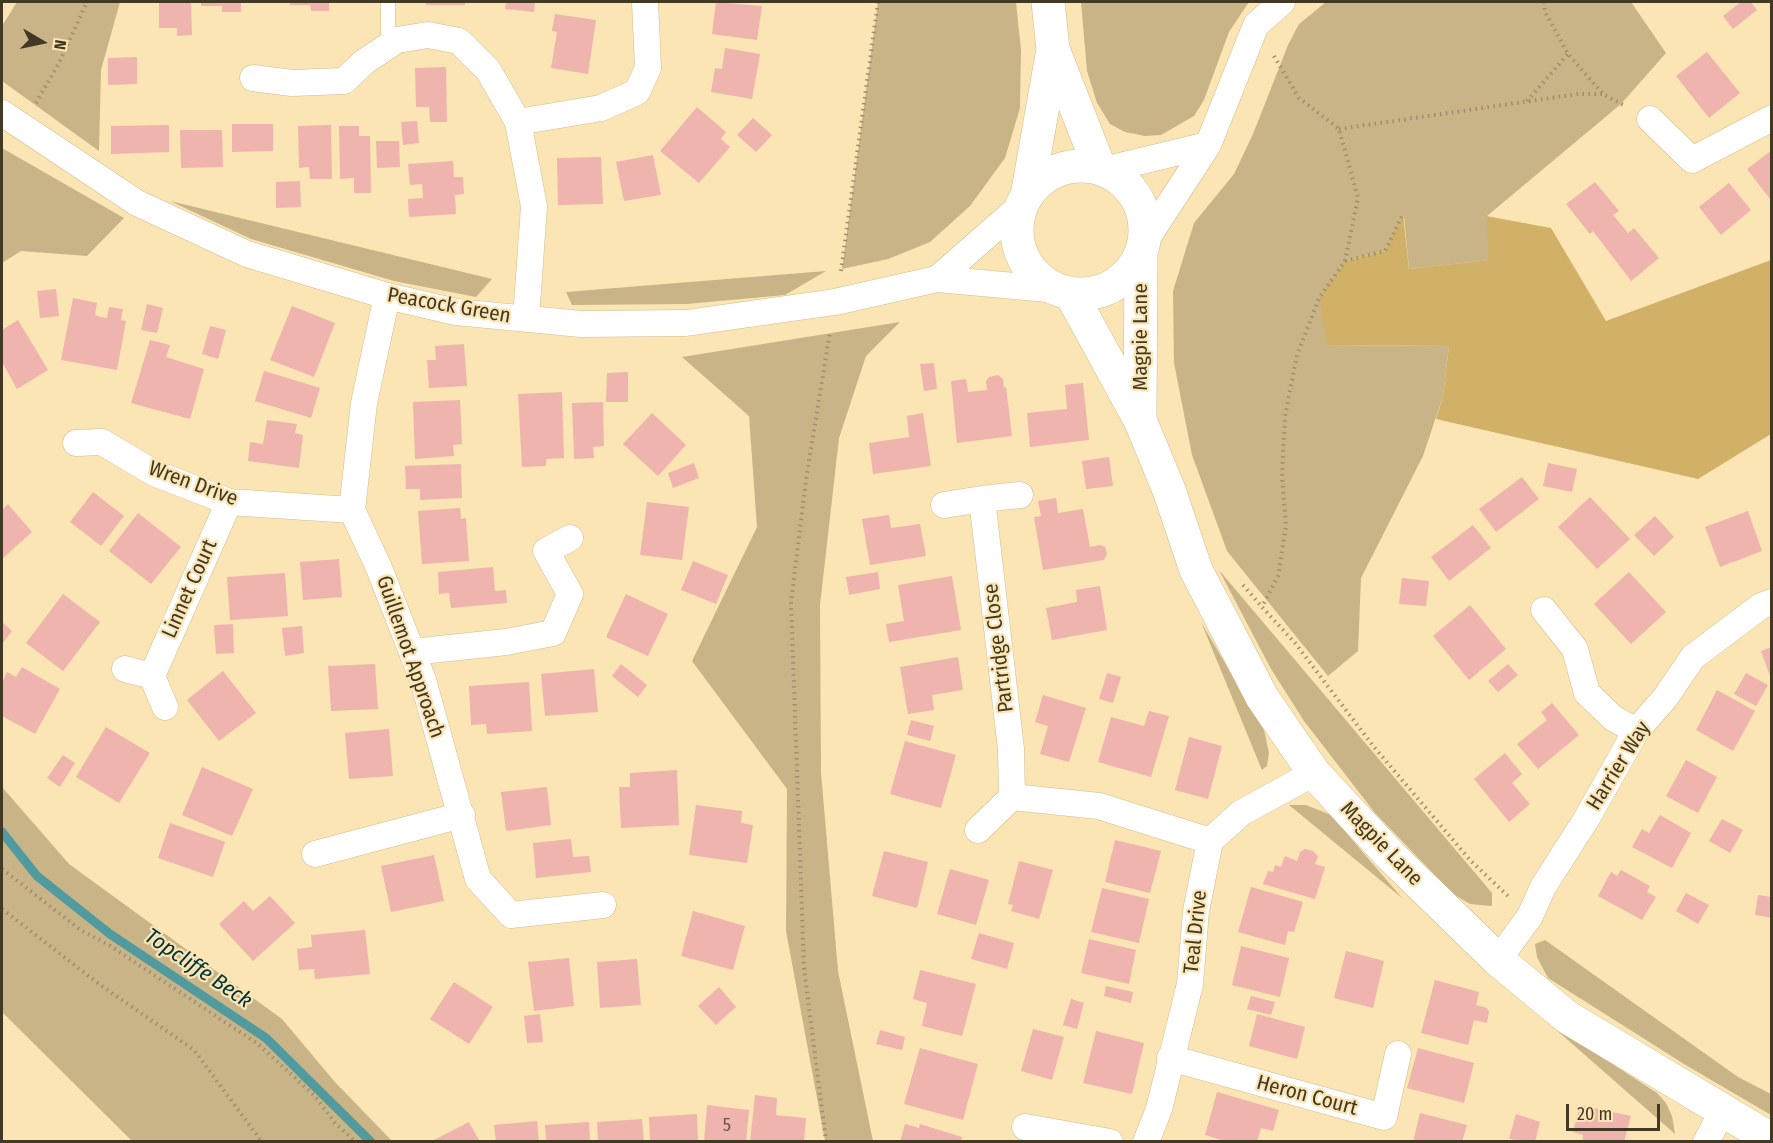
<!DOCTYPE html>
<style>
body{margin:0}
#map{position:relative;width:1773px;height:1143px;overflow:hidden;background:#fbe5b4;font-family:"Fira Sans Condensed",sans-serif}
canvas{display:block}
.frame{position:absolute;inset:0;border:3px solid #423925;pointer-events:none}
.north{position:absolute;left:12px;top:12px;width:60px;height:60px;-webkit-text-stroke:4px #fbe5b4;paint-order:stroke;rotate:99deg;font-size:16px;font-weight:700;line-height:24px;text-align:center;color:#423925}
.north::after{content:'';display:block;margin:auto;width:21px;height:27px;background:#423925;clip-path:polygon(50% 0,100% 100%,50% 72%,0 100%)}
.scale{position:absolute;left:1566px;top:1104px;width:94px;height:27px;box-sizing:border-box;border:3px solid #423925;border-top:0;padding-left:8px;font-size:18px;line-height:21px;white-space:nowrap;color:#423925;-webkit-text-stroke:4px #fbe5b4;paint-order:stroke}
</style>
<div id="map">
<canvas width="1773" height="1143"></canvas>
<div class="frame"></div>
<div class="north">N</div>
<div class="scale">20 m</div>
</div>
<script>
const ctx = document.querySelector('canvas').getContext('2d');
ctx.lineJoin = 'round';
function fillPath(path, color) { ctx.fillStyle = color; ctx.fill(path, 'evenodd'); }
const shape = rows => new Path2D(rows.map(r => 'M' + r).join(''));
function strokePath(path, color, width, dash) { ctx.strokeStyle = color; ctx.lineWidth = width; ctx.lineCap = dash ? 'butt' : 'round'; ctx.setLineDash(dash || []); ctx.stroke(path); }
function drawText(font, color, halo, rows, align = 'center') {
  ctx.font = font + ' "Fira Sans Condensed",sans-serif'; ctx.lineWidth = 4.5; ctx.setLineDash([]); ctx.textBaseline = 'middle'; ctx.strokeStyle = halo; ctx.fillStyle = color; for (const [text, x, y, turn = 0] of rows) {
    ctx.save(); ctx.translate(x, y); ctx.rotate((+turn || 0) * Math.PI / 180); ctx.textAlign = isNaN(turn) ? turn : align; if (halo) ctx.strokeText(text, 0, 0); ctx.fillText(text, 0, 0); ctx.restore();
  }
}
const green = shape([
 [17,2,120,2,101,70,99,151,2,81,2,26],
 [878,2,1016,2,1021,50,1020,108,1005,158,970,206,930,242,888,259,842,269],
 [1081,2,1249,2,1229,32,1204,100,1194,116,1161,135,1145,136,1125,132,1110,124,1097,103,1087,71],
 [1326,2,1631,2,1666,53,1621,104,1487,216,1490,260,1409,269,1404,216,1385,251,1345,261,1327,345,1449,346,1443,396,1423,456,1361,578,1358,651,1328,676,1227,551,1192,455,1174,363,1173,291,1194,223,1234,174,1253,134,1288,45,1299,24],
 [2,148,124,218,87,256,21,251,2,263],
 [170,201,492,279,476,297,394,281,251,239],
 [826,271,785,295,687,304,572,305,566,292],
 [900,322,866,356,839,438,820,605,821,772,838,971,873,1141,825,1141,786,931,787,789,692,661,757,527,749,416,682,357],
 [1219,570,1492,893,1492,906,1470,904,1453,894,1375,813,1304,721,1271,669],
 [1201,622,1264,730,1269,753,1267,766,1262,770],
 [2,787,69,864,282,1019,334,1081,392,1141,132,1141,2,1012],
 [1289,805,1306,805,1331,815,1402,898],
 [1545,940,1738,1077,1771,1094,1771,1115,1684,1064,1548,978,1537,957,1535,944],
 [1545,1020,1657,1093,1666,1103,1672,1116,1675,1134]
]);
const forest = shape([
 [1403,214,1409,269,1489,260,1486,216,1551,228,1606,321,1771,260,1771,434,1698,479,1436,419,1443,396,1449,346,1327,345,1319,298,1345,261,1385,251]
]);
const stream = shape([
 [2,832,37,876,110,934,266,1038,371,1142]
]);
const building = shape([
 [159,2,191,2,192,35,177,36,177,28,159,28],
 [201,2,241,2,241,12,222,12,222,6,201,6],
 [290,2,329,2,329,11,311,11,310,5,290,5],
 [426,2,465,2,465,5,426,5],
 [506,2,535,2,534,12,505,9],
 [716,2,762,6,757,40,712,34],
 [1741,2,1751,2,1757,10,1733,29,1723,16],
 [555,14,596,20,588,74,551,68,557,32,552,31],
 [725,48,760,54,752,99,711,92,715,68,722,69],
 [1707,52,1740,93,1709,118,1676,76],
 [137,57,137,84,108,85,108,58],
 [446,67,447,122,430,122,429,107,416,107,415,68],
 [697,107,726,132,721,139,730,147,699,183,660,151],
 [753,118,772,135,756,152,737,135],
 [417,121,419,143,403,145,401,122],
 [232,124,273,124,273,151,232,152],
 [169,125,169,152,111,154,111,126],
 [331,125,332,179,310,179,309,167,299,168,298,126],
 [339,126,359,126,359,136,370,136,371,193,354,193,354,178,340,179],
 [180,130,222,130,223,167,181,168],
 [376,141,399,141,400,167,377,168],
 [1772,150,1772,197,1770,199,1747,169],
 [653,155,661,195,624,201,616,162],
 [601,157,603,204,558,205,557,158],
 [453,161,454,177,463,177,464,194,455,195,456,214,409,217,408,199,423,198,422,184,410,185,408,164],
 [300,181,301,207,276,208,276,182],
 [1595,182,1619,211,1613,215,1628,233,1634,228,1659,258,1631,281,1593,231,1590,234,1566,204],
 [1729,183,1751,210,1721,235,1699,207],
 [56,289,59,316,40,318,37,291],
 [73,298,97,303,95,315,101,317,107,318,109,307,123,309,121,320,126,321,117,370,61,360],
 [147,304,163,308,157,333,141,330],
 [292,306,335,323,314,377,270,360],
 [18,320,48,370,17,389,2,362,2,330],
 [210,326,226,330,218,359,202,354],
 [150,340,170,345,166,357,204,369,190,419,131,403],
 [464,344,467,386,429,388,427,360,436,360,435,346],
 [934,363,937,389,924,391,920,364],
 [264,371,320,388,311,418,255,401],
 [628,372,628,402,606,402,607,373],
 [998,375,1003,379,1004,388,1006,387,1012,436,957,443,951,381,966,379,968,392,987,390,986,381,989,377],
 [1083,383,1089,440,1030,447,1027,413,1067,409,1065,385],
 [562,392,564,458,546,459,546,466,522,467,518,394],
 [460,400,462,444,453,445,454,456,415,459,413,402],
 [603,402,604,446,593,447,594,458,574,459,572,403],
 [652,413,686,445,658,476,623,444],
 [923,413,931,466,873,474,869,443,909,437,907,416],
 [267,420,297,424,295,433,303,435,299,468,248,461,250,442,263,444],
 [1109,457,1113,486,1086,489,1082,461],
 [694,463,699,478,673,488,668,473],
 [1548,463,1577,469,1572,492,1543,486],
 [461,464,462,498,420,500,420,489,406,489,405,466],
 [1522,477,1539,499,1496,532,1479,509],
 [93,492,124,516,101,546,70,522],
 [1590,497,1630,539,1597,569,1558,527],
 [1056,498,1058,513,1083,509,1090,547,1100,545,1105,547,1107,554,1104,560,1043,570,1034,517,1041,516,1038,501],
 [647,502,689,507,682,560,640,555],
 [8,504,32,532,2,559,2,510],
 [460,508,461,519,466,518,469,561,422,564,418,511],
 [1748,511,1762,551,1720,567,1705,527],
 [138,513,181,547,151,584,109,551],
 [889,515,891,528,920,524,926,556,870,565,862,519],
 [1655,516,1674,537,1654,556,1634,535],
 [1473,525,1491,548,1449,581,1431,557],
 [339,559,342,597,303,600,300,562],
 [693,561,728,575,716,604,681,590],
 [493,567,495,591,506,590,507,603,451,608,449,593,439,594,438,572],
 [878,572,880,589,849,595,846,577],
 [1629,572,1666,612,1631,644,1594,604],
 [285,573,288,616,230,620,227,577],
 [952,576,961,630,889,642,886,624,904,621,898,585],
 [1402,578,1429,581,1426,606,1399,604],
 [1100,586,1107,630,1052,640,1046,608,1077,602,1076,590],
 [63,594,100,622,63,671,26,643],
 [626,594,668,614,648,656,606,637],
 [1470,605,1506,649,1469,680,1433,636],
 [2,622,12,631,2,644],
 [233,624,234,653,216,654,214,625],
 [302,626,304,653,285,656,282,628],
 [1772,647,1772,679,1771,679,1761,651],
 [958,657,963,690,932,695,934,710,908,714,900,667],
 [375,664,378,709,331,711,328,666],
 [621,664,647,685,638,697,612,676],
 [1508,664,1518,675,1498,692,1488,681],
 [22,667,60,689,35,734,2,716,2,683,7,672,16,677],
 [594,669,598,712,545,716,541,674],
 [223,671,256,713,219,741,187,700],
 [1107,673,1121,677,1113,703,1099,699],
 [1746,673,1768,685,1756,706,1734,694],
 [529,682,532,731,487,734,486,724,471,725,469,686],
 [1717,690,1755,711,1733,751,1696,730],
 [1043,695,1086,708,1069,762,1040,754,1048,726,1035,722],
 [1552,703,1579,735,1538,769,1517,744,1547,720,1541,712],
 [1149,711,1169,716,1151,777,1098,762,1111,717,1144,726],
 [911,720,934,726,930,741,907,735],
 [106,727,150,753,119,803,76,777],
 [389,729,393,776,349,779,345,733],
 [1189,737,1222,746,1208,799,1175,790],
 [905,741,956,755,941,808,890,794],
 [1505,753,1522,774,1512,783,1530,804,1509,822,1474,779],
 [63,755,75,763,60,787,47,778],
 [1686,760,1717,777,1698,813,1666,796],
 [202,767,253,789,232,836,182,815],
 [677,770,679,825,621,828,619,787,630,787,630,773],
 [547,787,551,825,506,831,501,792],
 [696,805,742,811,741,823,753,825,747,863,689,855],
 [1660,815,1691,833,1672,868,1632,847,1642,829,1649,833],
 [1722,819,1743,830,1730,853,1709,841],
 [170,823,225,842,213,877,158,858],
 [571,839,573,857,589,856,591,872,536,878,533,843],
 [1115,840,1161,851,1150,893,1105,882],
 [1305,849,1313,851,1318,856,1315,864,1325,867,1315,899,1263,884,1268,871,1273,872,1275,865,1281,867,1285,856,1297,861,1300,852],
 [884,851,928,862,917,908,872,896],
 [434,855,444,901,391,912,381,866],
 [1019,861,1053,870,1039,919,1011,911,1013,905,1008,904],
 [950,869,989,880,976,925,937,914],
 [1621,870,1650,886,1647,892,1656,897,1642,920,1598,896,1611,872,1617,876],
 [1251,887,1303,902,1294,932,1288,931,1285,945,1238,932],
 [1102,888,1149,899,1139,943,1091,932],
 [1686,893,1709,905,1698,924,1676,911],
 [1758,895,1772,897,1772,918,1755,915],
 [270,896,295,923,253,961,219,924,244,901,253,911],
 [693,911,745,926,733,970,681,956],
 [365,930,370,974,315,979,314,969,299,970,297,949,312,947,311,935],
 [979,933,1014,943,1007,969,971,959],
 [1089,939,1136,950,1129,984,1081,973],
 [1241,946,1289,958,1280,997,1232,985],
 [1346,951,1384,961,1373,1008,1334,998],
 [569,958,574,1006,534,1011,528,962],
 [637,959,641,1005,600,1008,597,962],
 [920,970,976,984,962,1036,922,1026,927,1003,913,999],
 [1435,980,1479,992,1476,1005,1487,1008,1489,1012,1487,1023,1474,1020,1468,1045,1421,1033],
 [454,982,493,1007,469,1044,430,1019],
 [1106,986,1133,992,1131,1003,1104,996],
 [719,987,736,1007,716,1025,698,1006],
 [1251,996,1275,1002,1271,1015,1247,1009],
 [1071,999,1084,1003,1077,1029,1063,1025],
 [540,1014,543,1042,527,1043,524,1016],
 [1257,1014,1305,1027,1297,1059,1249,1046],
 [1033,1029,1064,1037,1052,1080,1021,1071],
 [880,1030,905,1037,902,1050,876,1044],
 [1096,1031,1144,1043,1132,1094,1083,1083],
 [920,1048,978,1064,963,1120,904,1104],
 [1418,1048,1474,1063,1464,1103,1407,1088],
 [1217,1092,1279,1110,1273,1131,1261,1128,1257,1142,1228,1142,1205,1135],
 [755,1095,777,1098,776,1115,806,1118,804,1142,750,1142],
 [707,1105,749,1110,746,1142,704,1142],
 [1580,1105,1631,1116,1624,1142,1582,1142,1583,1135,1573,1132],
 [1420,1113,1467,1125,1462,1142,1413,1142],
 [697,1114,698,1142,650,1142,649,1117],
 [1516,1114,1540,1122,1535,1142,1509,1139],
 [642,1119,644,1142,598,1142,597,1122],
 [537,1121,539,1142,496,1142,494,1125],
 [469,1122,480,1142,430,1142],
 [589,1122,590,1142,546,1142,545,1125],
 [905,1124,919,1128,920,1124,962,1137,961,1142,900,1142]
]);
const path = shape([
 [1544,2,1545,12,1568,54,1603,94,1625,106],
 [1274,56,1299,98,1339,129,1358,198,1345,261,1319,298,1297,355,1285,416,1282,476,1286,526,1278,576,1262,607,1295,643,1374,747,1470,860,1508,896],
 [1527,101,1568,54],
 [36,103,59,63,87,2],
 [1339,129,1578,94,1603,94],
 [1345,261,1385,251,1403,214],
 [841,271,878,2],
 [1243,585,1262,607],
 [2,869,82,931,109,945,258,1044,315,1096,335,1123,356,1142],
 [2,909,99,984,194,1050,262,1142],
 [826,1142,804,968,791,602,807,473,830,332]
]);
const lane = shape([
 [388,2,388,46]
]);
const street = shape([
 [253,78,292,83,344,81,364,62,397,40,428,35,459,41,488,70,518,122,534,206,526,319],
 [2,113,137,203,247,254,387,296,456,312,581,324,686,323,835,302,937,279,1059,290],
 [1650,119,1692,160,1772,118],
 [518,122,601,108,637,92,648,68,645,2],
 [1104,170,1208,145],
 [1144,243,1208,145,1256,25,1282,2],
 [937,279,1025,202],
 [387,296,364,403,352,510,379,568,423,680,478,879,511,915,603,905],
 [76,443,102,442,154,473,229,502,352,510],
 [1020,495,982,499,1011,749,1012,797,1099,806,1210,841],
 [944,505,982,499],
 [1544,610,1575,649,1587,693,1613,718,1636,731],
 [412,652,506,642,553,633,570,594,546,551,570,538],
 [125,669,152,676],
 [165,707,152,676,229,502],
 [978,830,1012,797],
 [315,854,462,815],
 [1498,960,1530,916,1543,887,1587,818,1636,731,1665,698,1693,657,1761,606,1772,602],
 [1170,1058,1384,1117,1398,1054],
 [1025,1127,1110,1142],
 [1146,1142,1159,1109,1190,984,1196,911,1210,841,1241,813,1314,773],
 [1706,1142,1722,1112]
]);
const secondary = shape([
 [1048,2,1053,49,1100,169],
 '1017 230a64 64 0 1 1 128 0a64 64 0 1 1-128 0Z',
 [1027,196,1053,49],
 [1071,294,1140,420,1169,490,1196,570,1262,697,1314,773,1391,856,1498,960,1567,1017,1772,1140],
 [1140,418,1141,254]
]);
const numberNames = [
 ["5",727,1126]
];
const streetNames = [
 ["Peacock Green",449,306,10],
 ["Magpie Lane",1141,337,-90],
 ["Wren Drive",193,484,20],
 ["Linnet Court",190,589,-66],
 ["Partridge Close",999,648,-97],
 ["Guillemot Approach",410,657,71],
 ["Harrier Way",1619,766,-58],
 ["Magpie Lane",1381,844,46],
 ["Teal Drive",1196,932,-84],
 ["Heron Court",1307,1096,15]
];
const waterNames = [
 ["Topcliffe Beck",198,969,34]
];
fillPath(green, '#c9b487');
fillPath(forest, '#d1b167');
strokePath(stream, '#519a9d', 9);
fillPath(building, '#eeb4ad');
strokePath(lane, '#d1bc8b', 15);
strokePath(street, '#d1bc8b', 27);
strokePath(secondary, '#d1bc8b', 34);
strokePath(path, '#9d8e6c', 4, [1.5, 4.5]);
strokePath(lane, '#fff', 14);
strokePath(street, '#fff', 26);
strokePath(secondary, '#fff', 33);
drawText('18px', '#6d5847', null, numberNames);
drawText('21px', '#423925', '#fbe5b4', streetNames);
drawText('italic 22px', '#003339', '#fbe5b4', waterNames);
</script>
